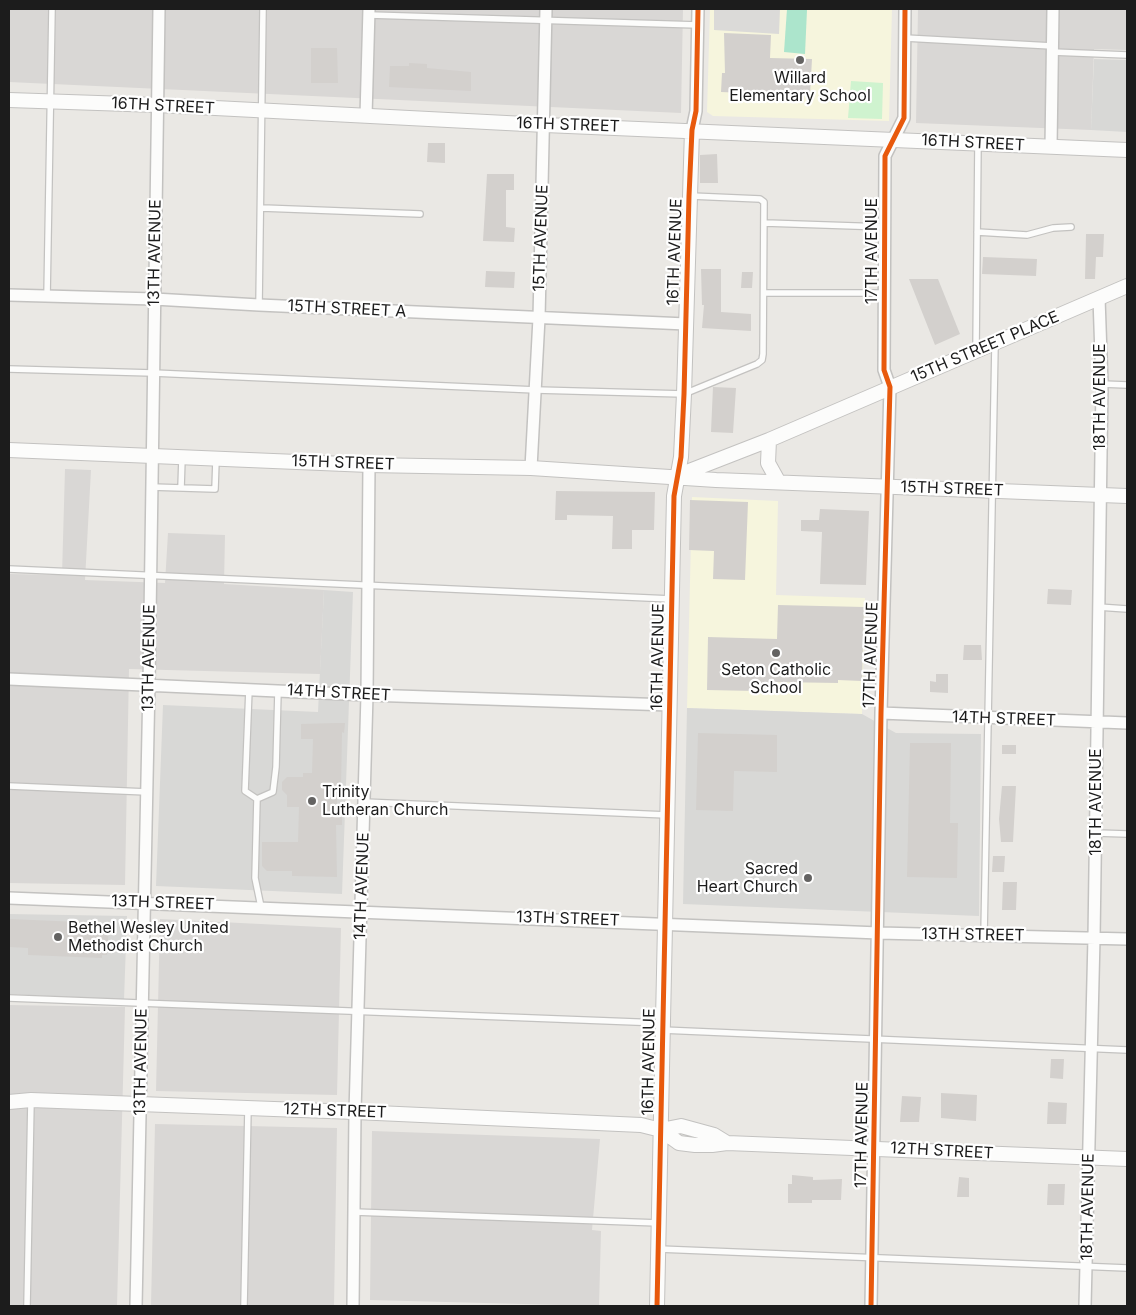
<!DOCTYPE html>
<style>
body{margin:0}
#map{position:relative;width:1136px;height:1315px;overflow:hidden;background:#eae8e4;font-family:Inter,sans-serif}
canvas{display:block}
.frame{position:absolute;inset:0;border:10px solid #1c1c1c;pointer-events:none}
</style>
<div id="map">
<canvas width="1136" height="1315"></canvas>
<div class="frame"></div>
</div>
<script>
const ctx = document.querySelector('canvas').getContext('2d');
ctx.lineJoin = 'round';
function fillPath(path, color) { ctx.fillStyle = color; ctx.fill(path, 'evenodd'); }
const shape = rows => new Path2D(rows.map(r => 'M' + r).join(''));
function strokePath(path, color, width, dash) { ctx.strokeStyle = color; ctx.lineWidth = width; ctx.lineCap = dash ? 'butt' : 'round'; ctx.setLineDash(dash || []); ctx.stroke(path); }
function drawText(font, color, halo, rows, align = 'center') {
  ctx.font = font + ' Inter,sans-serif'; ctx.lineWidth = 4.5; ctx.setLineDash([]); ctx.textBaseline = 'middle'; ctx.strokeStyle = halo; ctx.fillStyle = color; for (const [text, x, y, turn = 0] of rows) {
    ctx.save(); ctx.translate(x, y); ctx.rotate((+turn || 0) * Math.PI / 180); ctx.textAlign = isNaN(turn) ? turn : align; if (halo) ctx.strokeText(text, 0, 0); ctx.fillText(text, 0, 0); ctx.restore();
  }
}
const residential = shape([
 [9,9,683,9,681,113,9,82],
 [918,9,1127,9,1127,50,1094,49,1091,130,916,123],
 [65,469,91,470,85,580,165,583,168,533,225,535,224,584,324,590,320,674,129,669,125,885,9,883,9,574,62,575],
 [160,919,341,928,337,1095,156,1091],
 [9,1005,125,1007,117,1306,9,1306],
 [155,1124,337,1128,334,1306,151,1306],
 [372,1131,600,1139,592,1230,601,1231,599,1306,370,1300]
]);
const education = shape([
 [710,9,892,9,889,121,713,116,707,112],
 [692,497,778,501,776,595,865,598,862,714,687,708]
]);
const religious = shape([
 [1094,59,1127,60,1127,132,1091,130],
 [324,590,353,592,342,894,156,886,163,705,318,712],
 [687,708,862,714,896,733,981,734,979,916,683,904],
 [9,914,127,916,124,1000,9,994,9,1002]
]);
const park = shape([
 [851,81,883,83,882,119,848,118]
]);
const pitch = shape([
 [787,9,807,10,805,54,784,52]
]);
const parking = shape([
 [714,9,780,9,779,34,714,30]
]);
const building = shape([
 [724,33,771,35,770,58,812,59,810,95,786,94,786,101,768,100,769,94,721,92,722,73,725,73],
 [311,48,337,48,338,83,311,83],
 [409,63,427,64,427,68,471,72,471,91,389,87,390,66,409,66],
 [428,143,445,143,445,163,427,162],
 [717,154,718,183,700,183,700,155],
 [487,174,514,174,514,190,506,190,506,227,515,228,514,242,483,241],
 [1086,234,1104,234,1103,257,1096,257,1095,279,1085,279],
 [983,257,1037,259,1036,276,982,274],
 [701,269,721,269,721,312,751,314,751,331,702,328,704,305,702,305],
 [486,271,515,272,514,288,485,287],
 [742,272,753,272,752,288,741,288],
 [909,279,938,279,960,334,935,345],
 [713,387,736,388,733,433,711,432],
 [556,491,655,492,654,530,632,530,632,549,612,549,613,516,567,515,567,520,555,520],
 [690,500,748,502,745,580,713,579,714,551,689,550],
 [820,509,869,511,866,585,820,584,822,532,801,531,801,520,819,520],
 [1048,589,1072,590,1071,605,1047,604],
 [778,605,864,607,862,681,838,680,838,683,776,682,776,688,755,688,755,691,707,690,708,637,777,639],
 [964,645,981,645,982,660,963,660],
 [936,674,948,674,948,693,930,692,930,681,936,682],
 [335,723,345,723,344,733,342,732,341,788,337,788,337,808,342,808,342,825,336,825,337,877,292,876,292,871,267,871,262,866,262,842,298,842,299,807,287,807,287,795,282,790,282,782,287,777,303,777,303,773,312,773,313,739,301,739,301,724],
 [698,733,777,735,777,772,734,771,733,811,696,810],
 [910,743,951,743,950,823,958,823,957,878,907,877],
 [1002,745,1016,745,1016,754,1002,754],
 [1002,786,1016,786,1013,842,1001,842,999,819],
 [993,856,1005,856,1004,872,992,872],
 [1003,882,1017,882,1016,910,1002,910],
 [9,919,103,923,103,927,109,927,107,955,102,955,102,958,28,955,28,948,9,947],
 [1051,1059,1064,1059,1063,1079,1050,1078],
 [941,1093,977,1095,976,1121,941,1118],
 [902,1096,921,1097,919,1122,900,1122],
 [1048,1102,1067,1103,1066,1124,1047,1124],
 [792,1175,813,1177,813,1180,842,1179,841,1200,812,1200,812,1203,788,1203,788,1184,792,1184],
 [959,1177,969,1178,969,1197,957,1197],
 [1048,1184,1065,1184,1064,1205,1047,1205]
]);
const service = shape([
 [369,15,698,25],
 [905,38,1052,46],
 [1052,52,1127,55],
 [262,208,420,214],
 [765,223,885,227],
 [977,232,1027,235,1053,228,1071,227],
 [764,293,884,293],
 [47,297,52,9],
 [259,305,263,9],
 [976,350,978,143],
 [9,369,153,373,536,390,684,394,757,364,762,360,763,354,764,202,760,199,691,196],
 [1102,384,1127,385],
 [151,487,215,489,216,460],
 [181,488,182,458],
 [9,569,671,599],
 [1098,607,1127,609],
 [249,689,245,791,257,799],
 [9,786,147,792],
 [257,799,273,792,276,767,278,691],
 [257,799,255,878,261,907],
 [364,802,667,815],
 [1096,833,1127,834],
 [984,935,995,345],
 [9,998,662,1023],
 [662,1030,1127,1050],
 [354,1212,659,1223],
 [659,1249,1127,1268],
 [27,1306,31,1101],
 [244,1306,248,1108]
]);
const minor = shape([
 [366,116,369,9],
 [692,130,696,111,698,9],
 [1051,147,1053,9],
 [9,295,154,299,259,305,686,324],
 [531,468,539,318,546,9],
 [9,679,367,695,670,705],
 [881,713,1127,723],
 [9,898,879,933,1127,939],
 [136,1306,149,684,159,9],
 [353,1306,355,1112,367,695,369,465],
 [871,1306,881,713,890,387,884,370,885,156,904,118,905,9],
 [1085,1306,1094,938,1102,384,1099,298]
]);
const tertiary = shape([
 [9,100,157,105,545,125,1127,150],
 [769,440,768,463,778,481],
 [9,450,369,465,531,468,716,480,1127,496],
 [679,475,769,440,1127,286],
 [9,1102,31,1100,355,1112,641,1125,661,1130,679,1143,695,1145,712,1145,727,1143,1127,1159],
 [661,1130,681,1126,714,1135,727,1143],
 [657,1306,674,496,681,457,684,394,692,130]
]);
const cycleway = shape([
 [657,1306,674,496,681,457,684,394,689,196,692,130,696,111,698,9],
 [871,1306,881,713,890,387,884,370,885,156,904,118,905,9]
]);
const markers = [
 [800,60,5,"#646362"],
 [776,653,5,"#646362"],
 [312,801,5,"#646362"],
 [808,878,5,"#646362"],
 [58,937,5,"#646362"]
];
const poiNames = [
 ["Willard",800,78],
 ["Elementary School",800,96],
 ["Seton Catholic",776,670],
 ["School",776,688],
 ["Trinity",322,792,"left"],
 ["Lutheran Church",322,810,"left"],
 ["Sacred",798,869,"right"],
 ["Heart Church",798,887,"right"],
 ["Bethel Wesley United",68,928,"left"],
 ["Methodist Church",68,946,"left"]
];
const streetNames = [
 ["16TH STREET",163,106,3],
 ["16TH STREET",568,125,2],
 ["16TH STREET",973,143,3],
 ["15TH AVENUE",541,238,-88],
 ["17TH AVENUE",872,251,-90],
 ["16TH AVENUE",675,252,-88],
 ["13TH AVENUE",155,253,-89],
 ["15TH STREET A",347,309,3],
 ["15TH STREET PLACE",985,347,-23],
 ["18TH AVENUE",1100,397,-90],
 ["15TH STREET",343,463,2],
 ["15TH STREET",952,489,2],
 ["17TH AVENUE",871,655,-88],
 ["16TH AVENUE",658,657,-89],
 ["13TH AVENUE",149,658,-89],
 ["14TH STREET",339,693,3],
 ["14TH STREET",1004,719,2],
 ["18TH AVENUE",1096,802,-90],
 ["14TH AVENUE",362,886,-88],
 ["13TH STREET",163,903,2],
 ["13TH STREET",568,919,2],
 ["13TH STREET",973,935,1],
 ["13TH AVENUE",141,1062,-89],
 ["16TH AVENUE",649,1062,-89],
 ["12TH STREET",335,1111,2],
 ["17TH AVENUE",862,1135,-89],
 ["12TH STREET",942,1151,3],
 ["18TH AVENUE",1088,1207,-89]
];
fillPath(residential, '#d9d7d5');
fillPath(education, '#f6f5dd');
fillPath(religious, '#d8d8d6');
fillPath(park, '#cff3cf');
fillPath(pitch, '#ace5cc');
fillPath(parking, '#dbdad8');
fillPath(building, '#d3d0cd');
strokePath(service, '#c3c2c0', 8);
strokePath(minor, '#c3c2c0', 14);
strokePath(tertiary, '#c3c2c0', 16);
strokePath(service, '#fcfcfb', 5.5);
strokePath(minor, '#fcfcfb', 11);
strokePath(tertiary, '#fcfcfb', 14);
strokePath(cycleway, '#e8590c', 5);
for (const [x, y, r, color] of markers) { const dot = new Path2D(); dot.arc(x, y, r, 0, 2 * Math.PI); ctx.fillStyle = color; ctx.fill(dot); strokePath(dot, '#fff', 2); }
drawText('16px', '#1c1c1c', '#fff', poiNames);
drawText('16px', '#1c1c1c', '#fff', streetNames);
</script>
